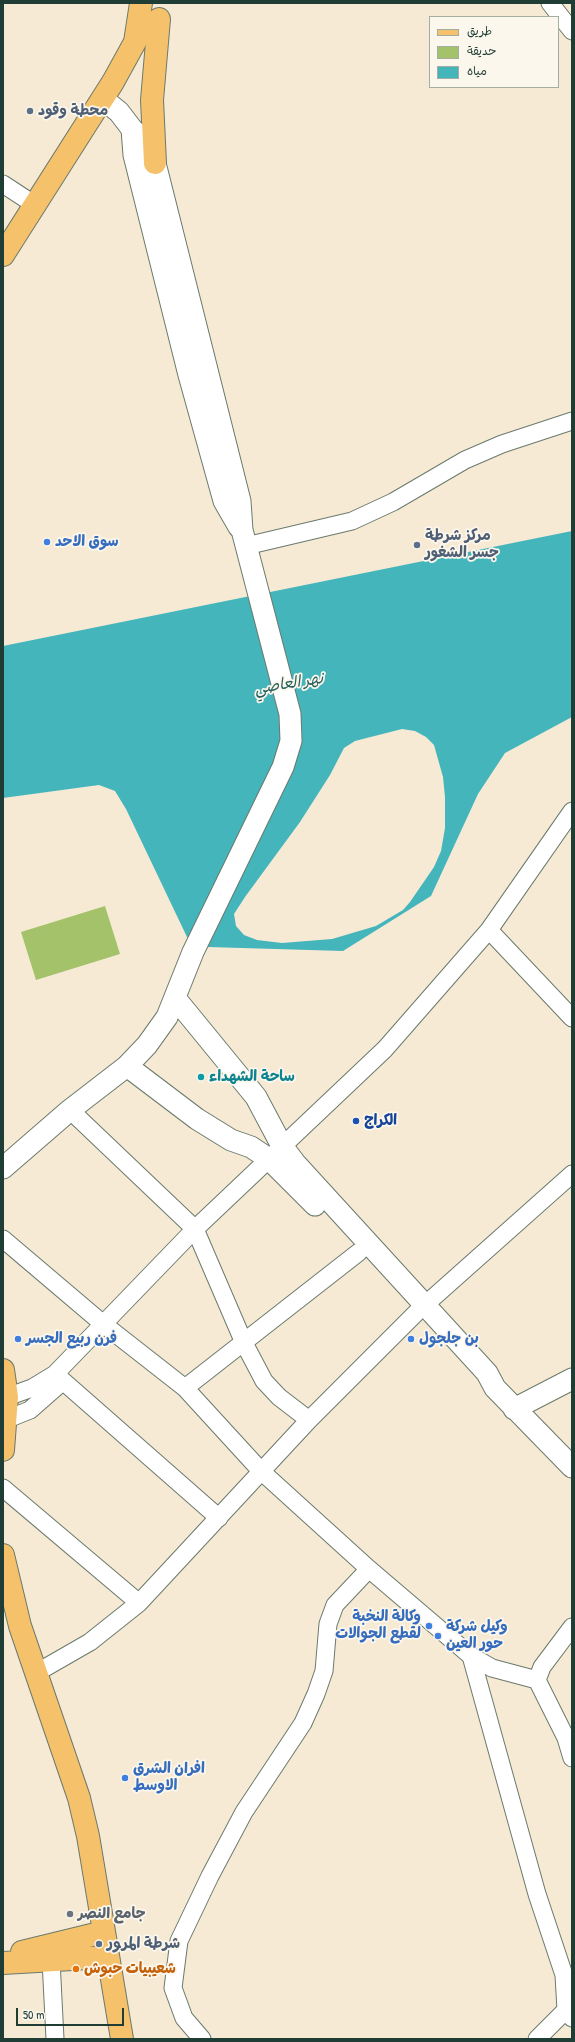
<!DOCTYPE html>
<meta charset="utf-8">
<style>
body{margin:0}
#map{position:relative;width:575px;height:2042px;overflow:hidden;background:#f6ead5;font-family:"Patrick Hand","Playpen Sans Arabic",sans-serif}
canvas{display:block}
.frame{position:absolute;inset:0;border:4px solid #1f3d34;pointer-events:none}
.legend{position:absolute;left:429px;top:16px;width:130px;height:72px;box-sizing:border-box;background:#fbf7ec;border:1px solid #a3ada2;margin:0;padding:5px 7px;list-style:none;font-size:12px;color:#1f3d34}
.legend li{display:flex;align-items:center;gap:8px;height:20px}
.legend b{width:20px;border:1px solid #a3ada2}
.scale{position:absolute;left:16px;top:2008px;width:108px;height:18px;box-sizing:border-box;border:2px solid #1f3d34;border-top:0;padding-left:5px;font-size:12px;line-height:14px;white-space:nowrap;color:#1f3d34;-webkit-text-stroke:3px #fbf7ec;paint-order:stroke}
</style>
<div id="map">
<canvas width="575" height="2042"></canvas>
<div class="frame"></div>
<ul class="legend">
<li><b style="height:5px;background:#f5c16b"></b>طريق</li>
<li><b style="height:11px;background:#a3c26a"></b>حديقة</li>
<li><b style="height:11px;background:#45b5bc"></b>مياه</li>
</ul>
<div class="scale">50 m</div>
</div>
<script>
const ctx = document.querySelector('canvas').getContext('2d');
ctx.lineJoin = 'round';
function fillPath(path, color) { ctx.fillStyle = color; ctx.fill(path, 'evenodd'); }
const shape = rows => new Path2D(rows.map(r => 'M' + r).join(''));
function strokePath(path, color, width, dash) { ctx.strokeStyle = color; ctx.lineWidth = width; ctx.lineCap = dash ? 'butt' : 'round'; ctx.setLineDash(dash || []); ctx.stroke(path); }
function drawText(font, color, halo, rows, align = 'center') {
  ctx.font = font + ' "Patrick Hand","Playpen Sans Arabic",sans-serif'; ctx.lineWidth = 3.5; ctx.setLineDash([]); ctx.textBaseline = 'middle'; ctx.strokeStyle = halo; ctx.fillStyle = color; for (const [text, x, y, turn = 0] of rows) {
    ctx.save(); ctx.translate(x, y); ctx.rotate((+turn || 0) * Math.PI / 180); ctx.textAlign = isNaN(turn) ? turn : align; if (halo) ctx.strokeText(text, 0, 0); ctx.fillText(text, 0, 0); ctx.restore();
  }
}
const green = shape([
 [105,906,120,954,36,980,21,932]
]);
const water = shape([
 [572,531,572,717,505,753,478,794,431,896,343,951,208,947,187,937,126,809,115,791,99,785,3,798,3,646],
 [402,729,415,731,426,737,434,745,443,777,445,797,445,828,441,851,434,867,410,902,403,910,376,926,332,939,282,943,257,940,244,935,236,926,234,914,245,897,300,822,330,775,344,748,355,741]
]);
const minor = shape([
 [550,3,572,31],
 [3,184,35,205],
 [246,546,352,521,393,502,465,460,502,444,572,421],
 [489,930,572,1018],
 [70,1110,195,1229,244,1343,264,1381,279,1397,309,1420],
 [3,1239,102,1323,185,1388,261,1471,369,1569,471,1656,492,1668,537,1680],
 [55,1374,219,1518],
 [185,1388,359,1252],
 [7,1397,32,1388,55,1374,195,1229,385,1049,489,930,572,811],
 [5,1420,30,1410,63,1381],
 [3,1488,139,1603],
 [572,1627,542,1667,537,1680,566,1738,572,1758],
 [471,1656,537,1894,564,1975,566,2010,572,2018],
 [36,1673,90,1642,139,1603,309,1420,417,1312,572,1174],
 [51,1960,55,2039],
 [202,2039,184,2018,173,1988,179,1941,210,1876,244,1812,303,1723,316,1694,324,1671,328,1624,335,1605,369,1569],
 [537,2039,566,2010]
]);
const tertiary = shape([
 [132,129,134,155,189,375,224,501,239,527],
 [175,998,256,1097,282,1146,295,1163,487,1373,495,1388,572,1467],
 [127,1066,197,1119,231,1140,251,1147,269,1159,315,1205],
 [3,1168,70,1110,127,1066,147,1045,167,1017,193,952,283,767,291,741,290,714,242,530,240,501,155,163,147,144,132,129,119,112,103,99],
 [514,1409,572,1379]
]);
const primary = shape([
 [155,163,152,100,159,19],
 [3,255,113,82,135,42,141,3],
 [3,1370,7,1397,3,1450],
 [3,1555,20,1626,79,1798,88,1836,122,2039],
 [22,1952,104,1932],
 [3,1963,107,1957]
]);
const markers = [
 [30,111,4,"#5c6f8a"],
 [47,542,4,"#3f7fe0"],
 [417,545,4,"#5c6f8a"],
 [201,1077,4,"#0f9aa8"],
 [356,1121,4,"#1a4fb4"],
 [18,1339,4,"#3f7fe0"],
 [411,1339,4,"#3f7fe0"],
 [429,1626,4,"#3f7fe0"],
 [438,1636,4,"#3f7fe0"],
 [125,1778,4,"#3f7fe0"],
 [70,1914,4,"#6b7280"],
 [99,1944,4,"#5c6f8a"],
 [76,1969,4,"#e8710a"]
];
const serviceNames = [
 ["محطة وقود",38,111],
 ["مركز شرطة",425,536],
 ["جسر الشغور",425,553],
 ["شرطة المرور",107,1944]
];
const shopNames = [
 ["سوق الاحد",55,542],
 ["فرن ربيع الجسر",26,1339],
 ["بن جلجول",419,1339],
 ["وكالة النخبة",421,1617,"right"],
 ["لقطع الجوالات",421,1634,"right"],
 ["وكيل شركة",446,1627],
 ["حور العين",446,1644],
 ["افران الشرق",133,1769],
 ["الاوسط",133,1786]
];
const cultureNames = [
 ["ساحة الشهداء",209,1077]
];
const transitNames = [
 ["الكراج",364,1121]
];
const worshipNames = [
 ["جامع النصر",78,1914]
];
const foodNames = [
 ["شعيبيات حبوش",84,1969]
];
const waterNames = [
 ["نهر العاصي",289,684,-9]
];
fillPath(green, '#a3c26a');
fillPath(water, '#45b5bc');
strokePath(minor, '#6a7a6c', 19);
strokePath(tertiary, '#6a7a6c', 23);
strokePath(primary, '#6a7a6c', 24);
strokePath(minor, '#fff', 17);
strokePath(tertiary, '#fff', 21);
strokePath(primary, '#f5c16b', 22);
for (const [x, y, r, color] of markers) { const dot = new Path2D(); dot.arc(x, y, r, 0, 2 * Math.PI); ctx.fillStyle = color; ctx.fill(dot); strokePath(dot, '#fbf7ec', 1.5); }
drawText('bold 15px', '#4e5e75', '#fbf7ec', serviceNames, 'left');
drawText('bold 15px', '#366cbe', '#fbf7ec', shopNames, 'left');
drawText('bold 15px', '#0d838f', '#fbf7ec', cultureNames, 'left');
drawText('bold 15px', '#164399', '#fbf7ec', transitNames, 'left');
drawText('bold 15px', '#5b616d', '#fbf7ec', worshipNames, 'left');
drawText('bold 15px', '#c56008', '#fbf7ec', foodNames, 'left');
drawText('italic 16px', '#2a615d', '#fbf7ec', waterNames);
</script>
